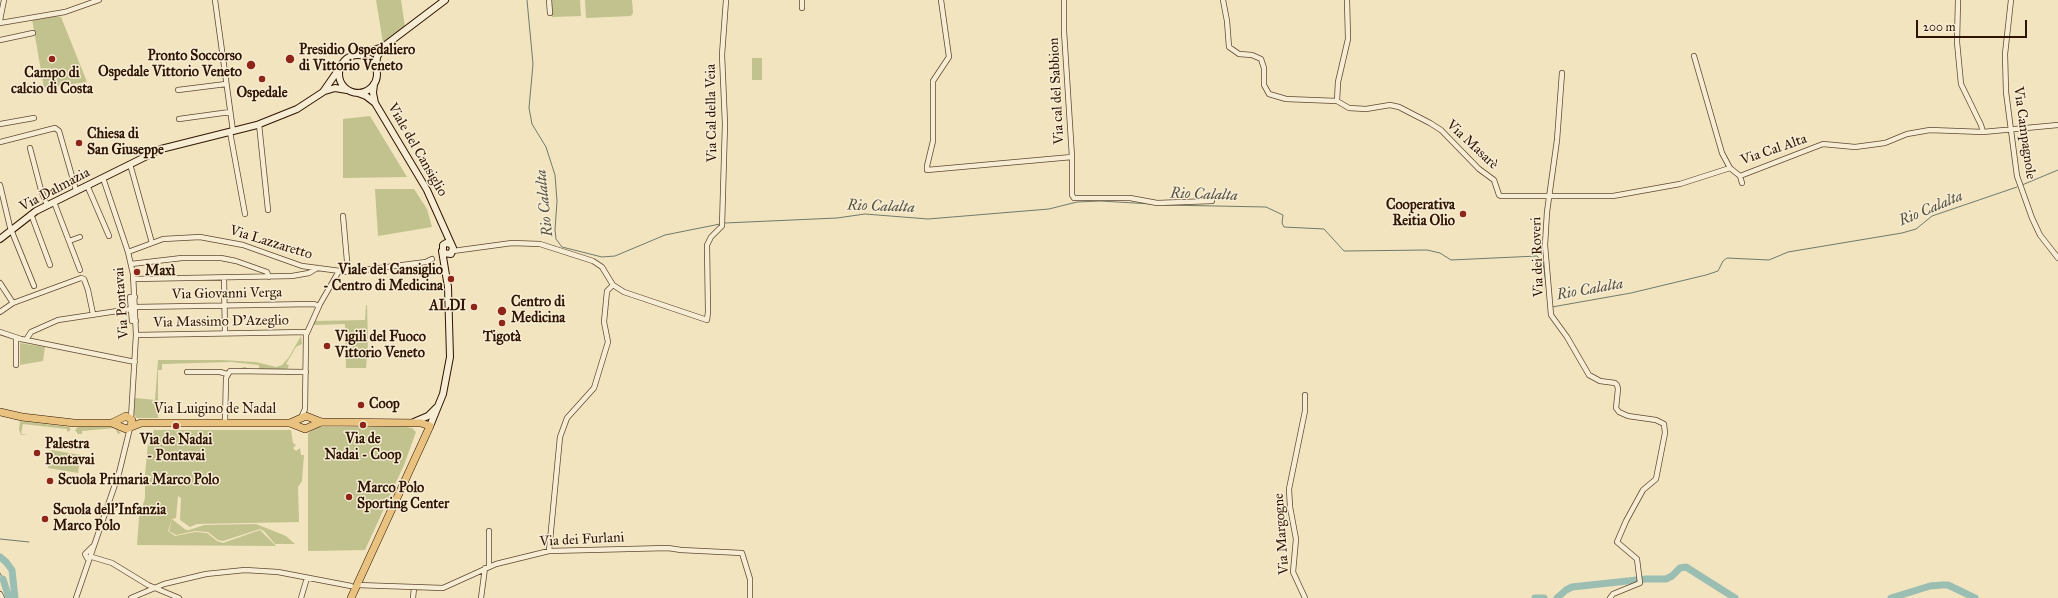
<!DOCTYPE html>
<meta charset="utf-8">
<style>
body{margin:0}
#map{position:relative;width:2058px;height:598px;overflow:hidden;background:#f2e4be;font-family:"IM FELL Great Primer",serif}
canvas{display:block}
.scale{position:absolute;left:1916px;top:20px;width:111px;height:18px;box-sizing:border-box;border:2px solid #301402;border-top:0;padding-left:5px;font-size:12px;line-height:14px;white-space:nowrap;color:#301402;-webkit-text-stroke:3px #f7edd5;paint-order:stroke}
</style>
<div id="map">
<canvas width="2058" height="598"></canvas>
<div class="scale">200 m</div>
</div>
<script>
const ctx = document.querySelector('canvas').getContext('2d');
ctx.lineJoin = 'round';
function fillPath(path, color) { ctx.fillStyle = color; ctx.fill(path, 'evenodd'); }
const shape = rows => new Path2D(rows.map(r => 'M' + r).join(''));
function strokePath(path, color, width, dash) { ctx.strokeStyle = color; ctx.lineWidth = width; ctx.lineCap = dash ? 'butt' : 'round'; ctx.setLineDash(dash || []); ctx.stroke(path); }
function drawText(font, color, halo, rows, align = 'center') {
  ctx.font = font + ' "IM FELL Great Primer",serif'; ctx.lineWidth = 3; ctx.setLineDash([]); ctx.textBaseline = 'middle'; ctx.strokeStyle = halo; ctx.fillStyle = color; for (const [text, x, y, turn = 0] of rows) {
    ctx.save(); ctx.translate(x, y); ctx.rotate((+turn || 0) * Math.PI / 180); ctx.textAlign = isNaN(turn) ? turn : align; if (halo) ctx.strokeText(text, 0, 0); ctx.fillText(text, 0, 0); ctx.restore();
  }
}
const green = shape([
 [376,0,401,0,405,27,383,43],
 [551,0,580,0,581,16,552,17],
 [585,0,632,0,633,13,631,16,586,18],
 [55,16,61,17,87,82,44,88,32,19],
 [752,58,762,58,762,80,752,80],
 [370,116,407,177,343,178,343,119],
 [375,189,414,189,427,209,432,227,378,236],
 [366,305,367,305,368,343,366,368,346,368,345,324,313,325,315,321,365,320],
 [301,336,302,344,296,347,286,364,289,365,287,370,245,370,242,367,246,367,247,370,259,370,259,365,231,362,162,364,162,370,158,370,158,418,137,418,134,415,135,398,155,400,158,360,222,360,256,362,276,367,282,365,289,357],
 [20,343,45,347,43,361,20,365],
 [20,421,69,427,71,430,67,432,67,429,23,424,21,434,28,435,21,435,19,430],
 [78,427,114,427,121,433,118,434,115,428,82,431,82,434,78,434,75,430],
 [318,427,406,427,412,428,416,432,404,465,365,550,308,551,308,433],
 [154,430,291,430,293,443,296,445,293,448,296,451,300,448,301,455,304,455,302,481,298,487,299,522,197,524,190,527,180,520,181,498,178,496,176,518,172,519,186,530,189,530,204,525,256,524,286,536,295,544,275,544,264,531,260,529,223,541,218,540,208,532,195,531,176,535,169,531,172,519,168,531,175,536,195,532,207,533,217,541,223,543,260,530,276,546,137,545,139,518,145,498,145,487,152,476,145,475,148,443],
 [51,450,81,455,78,473,48,468]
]);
const stream = shape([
 [527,0,533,64,529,108,532,124,546,147,555,175,557,201,555,230,556,239,562,247,602,257,615,256,665,235,720,224],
 [2022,185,2058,170],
 [1165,205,1266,207,1283,215,1282,223,1284,227,1324,229,1344,251,1427,250,1440,253,1451,260,1537,256,1543,262,1549,307],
 [725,223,837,218,865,214,928,219,1049,209,1077,202,1100,201,1152,204],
 [1552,307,1631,293,1706,275,1718,271,1723,261,1727,258,1769,260,1788,252,1902,233,1916,229,1932,216,2017,187],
 [0,539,29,542],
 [0,573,3,579]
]);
const river = shape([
 [0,557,6,562,12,570,15,598],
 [3,579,9,598],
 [1535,598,1544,598],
 [1557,598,1566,590,1572,587,1646,579,1666,579,1672,576,1680,568,1686,567,1735,598],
 [1891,598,1930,586,1942,585,1948,585,1975,598]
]);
const street = shape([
 [215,0,233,131],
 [549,0,550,13],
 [941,0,949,57,933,81,933,141,927,166,927,170,1072,157,1064,31,1064,0],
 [1223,0,1227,21,1229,47,1239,54,1252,55,1261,59,1264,68,1264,85,1269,94,1286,99,1337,101],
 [1347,0,1348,39,1338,82,1337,101,1349,108,1366,109,1390,105,1399,107,1430,123,1441,130,1479,169,1494,180,1499,195,1501,196,1613,196,1680,184,1730,168,1740,176,1823,144,1855,147,1885,143,1907,134,1930,130,1983,132,2058,125],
 [1958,0,1957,42,1961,84,1981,125,1983,132],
 [2011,0,2005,54,2006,92,2017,176,2032,218,2040,235,2058,258],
 [802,8,802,0],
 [0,20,4,0],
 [0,23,65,12,99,0],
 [0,40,33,33],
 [1694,56,1722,153,1730,168],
 [1562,73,1557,140,1547,212,1545,245,1551,315,1567,337,1589,375,1600,381,1615,383,1617,385,1618,389,1616,408,1619,412,1628,416,1656,420,1664,424,1665,433,1656,479,1643,490,1626,521,1617,542,1637,559,1640,583,1613,594,1610,598],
 [178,90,226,84],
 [179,119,230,112],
 [0,124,34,118],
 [259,124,268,210],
 [230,132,245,214],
 [0,142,55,128,59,131,76,190],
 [30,148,41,190,47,205],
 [1072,157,1072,195,1074,198,1130,198,1157,203,1212,201],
 [130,164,152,243],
 [1740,176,1742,183],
 [103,178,128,252,133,274,136,335,131,418],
 [0,185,10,227,34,286],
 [87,185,109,236],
 [54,202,80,270],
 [31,214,50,265],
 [343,216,348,272],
 [69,241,80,237],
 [453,251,512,243,540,244,593,261,602,267,613,285,624,292,707,320,708,312,707,245,711,237,722,226,725,124,722,55,726,0],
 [128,252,163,239,200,237,243,245,302,266,348,272,426,262,432,259],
 [131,264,182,258,221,258,236,261,267,272,269,277],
 [224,278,225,333],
 [133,279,292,276,309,273,317,268],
 [0,283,13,303],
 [135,297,130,297,132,321,136,321],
 [135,307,314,304,319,306],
 [0,312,13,303,81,278,84,279,88,290,93,314],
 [0,332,21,339,135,362],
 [136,335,307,332],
 [26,340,31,332,58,320,131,309],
 [16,365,16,338],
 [187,372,220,372,227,374],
 [301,418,305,409,306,335,320,304,339,271],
 [225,422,226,378,230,371,306,372],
 [489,531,489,566],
 [549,551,560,437,567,418,594,388,608,342,604,322,607,291,613,285],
 [92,557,112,563,148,585,179,598],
 [90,558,87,558,85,554,92,547],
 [357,585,443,588,496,564,549,551,668,548,681,550,742,553,750,579,750,598],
 [0,594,2,598],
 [76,598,119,473,130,428],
 [131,598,164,584,206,574,245,570,278,572,351,586],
 [301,598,307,578],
 [413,598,414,588],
 [481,598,485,568],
 [1305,598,1293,572,1296,539,1290,507,1289,489,1305,411,1305,395]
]);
const secondary = shape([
 [360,54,383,47,445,0],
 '339 74a19 19 0 1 1 38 0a19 19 0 1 1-38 0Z',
 [376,67,377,57,383,47],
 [374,84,373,93,375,103],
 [325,91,335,88,347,90],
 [358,93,366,96,375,103,427,190,453,248,451,254,443,253,443,245,446,243,451,244],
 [0,239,36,211,161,149,257,125,297,109,323,92,339,69],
 [414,422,428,416,436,408],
 [430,426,443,394,450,357,448,287,442,251]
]);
const primary = shape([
 [0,412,22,417,74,423,112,423,126,416,132,420,131,427],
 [112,423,126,429,141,423,290,423,305,429,321,422],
 [290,423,306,416,321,422,421,423,430,426,351,598]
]);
const markers = [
 [52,59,4,"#8f2418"],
 [290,59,5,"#8f2418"],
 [251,65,5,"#8f2418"],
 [262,79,4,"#8f2418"],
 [79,143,4,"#8f2418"],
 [1463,214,4,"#8f2418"],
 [137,272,4,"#8f2418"],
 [451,279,4,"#8f2418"],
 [474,307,4,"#8f2418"],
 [502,311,5,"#8f2418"],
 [502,323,4,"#8f2418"],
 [327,346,4,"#8f2418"],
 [361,405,4,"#8f2418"],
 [363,425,4,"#8f2418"],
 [176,426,4,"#8f2418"],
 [37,453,4,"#8f2418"],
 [50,481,4,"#8f2418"],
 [349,497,4,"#8f2418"],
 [45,519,4,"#8f2418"]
];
const poiNames = [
 ["Presidio Ospedaliero",299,51],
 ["di Vittorio Veneto",299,67],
 ["Pronto Soccorso",242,57,"right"],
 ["Ospedale Vittorio Veneto",242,73,"right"],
 ["Campo di",52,74,"center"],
 ["calcio di Costa",52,90,"center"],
 ["Ospedale",262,94,"center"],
 ["Chiesa di",87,135],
 ["San Giuseppe",87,151],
 ["Cooperativa",1455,206,"right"],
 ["Reitia Olio",1455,222,"right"],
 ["Viale del Cansiglio",443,271,"right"],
 ["- Centro di Medicina",443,287,"right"],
 ["Maxì",145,272],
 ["Centro di",511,303],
 ["Medicina",511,319],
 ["ALDI",466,307,"right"],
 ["Vigili del Fuoco",335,338],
 ["Vittorio Veneto",335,354],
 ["Tigotà",502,338,"center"],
 ["Coop",369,405],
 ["Via de",363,440,"center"],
 ["Nadai - Coop",363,456,"center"],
 ["Via de Nadai",176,441,"center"],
 ["- Pontavai",176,457,"center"],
 ["Palestra",45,445],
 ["Pontavai",45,461],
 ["Scuola Primaria Marco Polo",58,481],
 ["Marco Polo",357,489],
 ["Sporting Center",357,505],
 ["Scuola dell'Infanzia",53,511],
 ["Marco Polo",53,527]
];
const streetNames = [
 ["Via cal del Sabbion",1057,91,-93],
 ["Via Cal della Veia",712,113,-91],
 ["Via Campagnole",2024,133,82],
 ["Via Masarè",1472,145,43],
 ["Viale del Cansiglio",417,150,60],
 ["Via Cal Alta",1774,150,-19],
 ["Via Dalmazia",55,190,-28],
 ["Via Lazzaretto",271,243,17],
 ["Via dei Roveri",1538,257,-92],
 ["Via Giovanni Verga",227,294,-1],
 ["Via Pontavai",122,303,-94],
 ["Via Massimo D'Azeglio",221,322,-1],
 ["Via Luigino de Nadal",215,410],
 ["Via Margogne",1282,534,-94],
 ["Via dei Furlani",582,540,-3]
];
const waterNames = [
 ["Rio Calalta",1204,195,2],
 ["Rio Calalta",545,203,-96],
 ["Rio Calalta",881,207,2],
 ["Rio Calalta",1931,209,-23],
 ["Rio Calalta",1590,290,-10]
];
fillPath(green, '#c1c28d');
strokePath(stream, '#707a6c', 1);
strokePath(river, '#9bbeb3', 7);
strokePath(street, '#604831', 6);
strokePath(secondary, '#301402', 8);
strokePath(primary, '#301402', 8);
strokePath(street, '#f7edd5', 4.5);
strokePath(secondary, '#f7edd5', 6);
strokePath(primary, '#e9c27f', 7);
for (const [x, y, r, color] of markers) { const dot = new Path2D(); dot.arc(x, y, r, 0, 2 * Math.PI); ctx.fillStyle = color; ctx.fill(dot); strokePath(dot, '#f7edd5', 1.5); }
drawText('bold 14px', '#301402', '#f7edd5', poiNames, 'left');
drawText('14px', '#301402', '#f7edd5', streetNames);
drawText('italic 15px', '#555040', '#f7edd5', waterNames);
</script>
